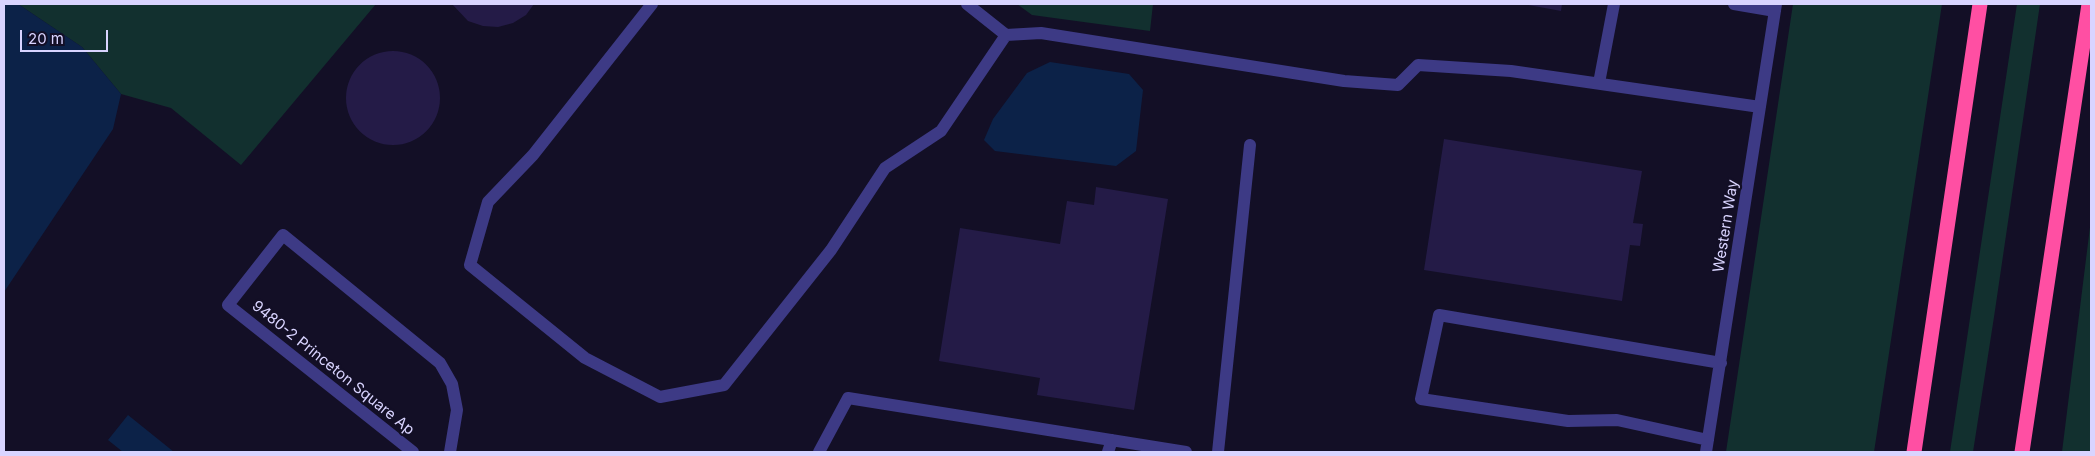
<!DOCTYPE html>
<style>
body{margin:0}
#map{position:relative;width:2095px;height:456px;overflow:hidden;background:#130f26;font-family:Inter,sans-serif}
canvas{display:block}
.frame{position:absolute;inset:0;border:5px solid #d9d4ff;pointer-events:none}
.scale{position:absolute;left:20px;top:30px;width:88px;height:22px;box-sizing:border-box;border:2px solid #d9d4ff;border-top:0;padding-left:6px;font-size:15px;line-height:18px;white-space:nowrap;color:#d9d4ff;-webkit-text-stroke:4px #130f26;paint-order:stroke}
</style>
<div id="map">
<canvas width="2095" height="456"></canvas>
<div class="frame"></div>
<div class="scale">20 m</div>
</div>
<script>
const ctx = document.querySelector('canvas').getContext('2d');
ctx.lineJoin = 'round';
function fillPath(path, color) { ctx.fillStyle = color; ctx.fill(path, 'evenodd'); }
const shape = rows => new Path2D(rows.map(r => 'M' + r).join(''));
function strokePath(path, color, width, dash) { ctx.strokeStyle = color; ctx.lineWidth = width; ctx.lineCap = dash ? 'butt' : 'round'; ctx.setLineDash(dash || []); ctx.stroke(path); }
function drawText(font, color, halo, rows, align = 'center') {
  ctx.font = font + ' Inter,sans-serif'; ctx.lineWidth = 4.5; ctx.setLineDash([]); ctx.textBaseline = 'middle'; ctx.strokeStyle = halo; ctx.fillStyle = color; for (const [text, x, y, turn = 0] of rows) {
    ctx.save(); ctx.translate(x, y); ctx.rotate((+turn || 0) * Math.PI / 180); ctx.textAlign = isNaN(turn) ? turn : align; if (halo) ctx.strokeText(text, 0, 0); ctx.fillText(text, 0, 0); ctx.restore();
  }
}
const green = shape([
 [18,4,376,4,241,165,171,108,121,94,82,47],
 [1017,4,1153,4,1150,31,1032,15],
 [1793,4,1942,4,1874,452,1726,452],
 [2017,4,2040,4,1994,317,1973,452,1950,452],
 [2091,219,2091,452,2062,452]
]);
const water = shape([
 [4,4,18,4,82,47,121,94,113,129,4,292],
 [1050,62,1129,74,1143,90,1136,151,1116,166,995,151,984,140,993,119,1027,73],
 [128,415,174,452,123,452,108,440]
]);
const building = shape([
 [452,4,534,4,526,15,513,23,498,27,483,26,468,21],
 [1523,4,1562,4,1561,11],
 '346 98a47 47 0 1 1 94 0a47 47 0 1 1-94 0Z',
 [1444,139,1642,171,1633,223,1643,224,1640,246,1630,245,1622,301,1424,270],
 [1096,187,1168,199,1134,410,1037,395,1040,378,939,361,960,228,1060,244,1067,201,1094,205]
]);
const minor = shape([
 [652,4,533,155,488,202,470,265,585,358,660,397,724,385,831,250,885,168,941,131,1006,35],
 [967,4,1006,35,1041,33,1344,81,1398,85,1418,65,1511,71,1760,107],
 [1734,4,1775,11],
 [1599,83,1614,4],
 [1708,440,1617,420,1568,421,1421,399,1439,315,1721,363],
 [413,452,228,305,283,235,440,363,452,384,457,410,450,452],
 [819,452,848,398,1186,452],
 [1108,452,1112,440],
 [1218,452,1250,145],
 [1706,452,1776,4]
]);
const highway = shape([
 [1914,452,1980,4],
 [2022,452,2089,4]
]);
const streetNames = [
 ["Western Way",1726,226,-81],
 ["9480-2 Princeton Square Ap",333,368,39]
];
fillPath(green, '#12302f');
fillPath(water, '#0c2248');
fillPath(building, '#241b47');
strokePath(minor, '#3d3a85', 12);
strokePath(highway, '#ff4fa3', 15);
drawText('15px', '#d9d4ff', '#130f26', streetNames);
</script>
